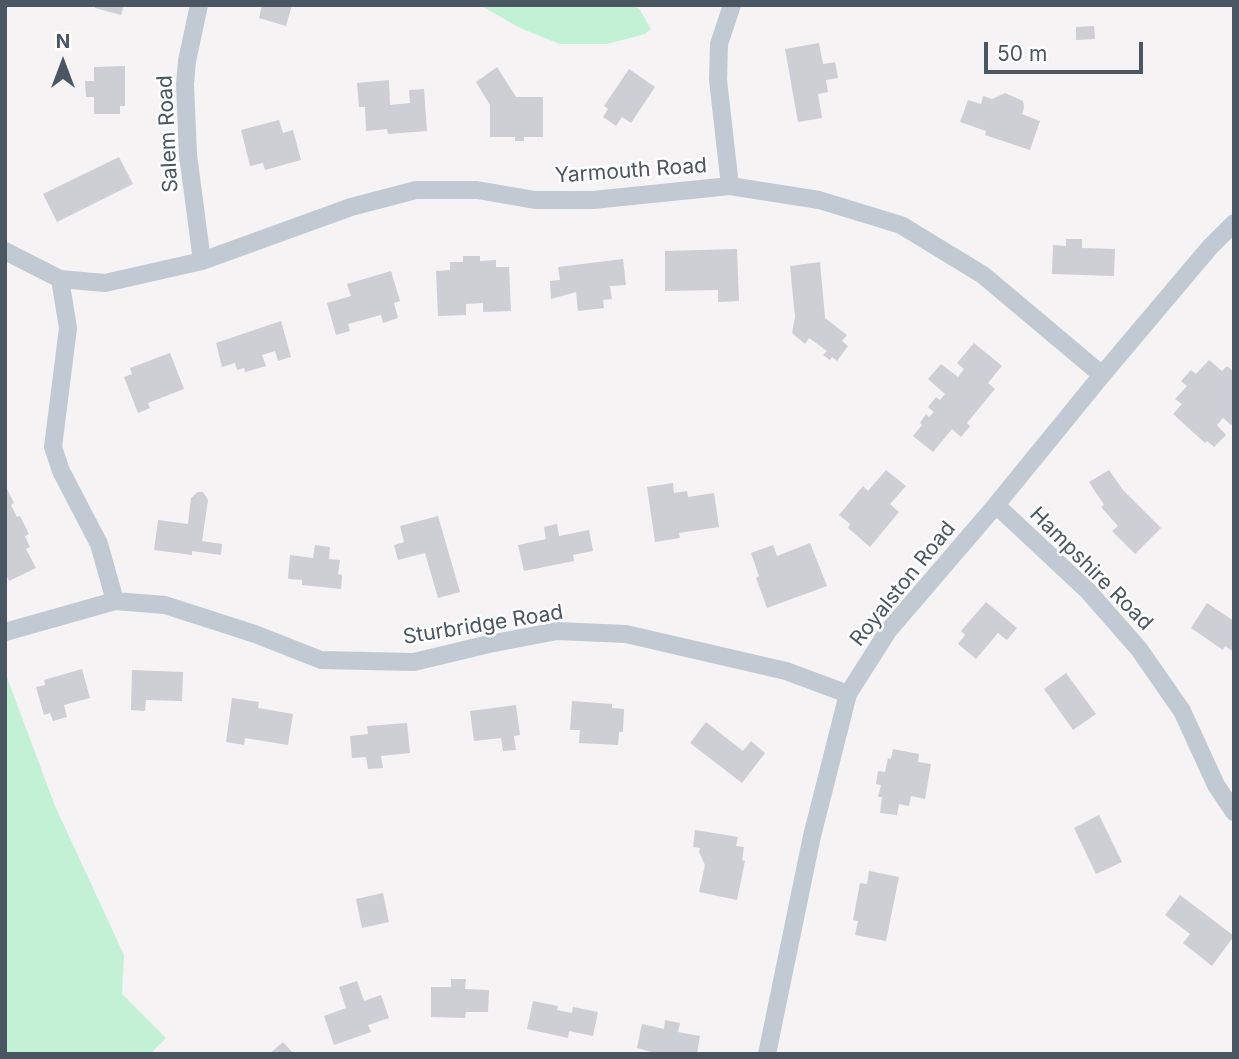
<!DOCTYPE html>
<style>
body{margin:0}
#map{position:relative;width:1239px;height:1059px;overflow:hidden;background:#f5f3f3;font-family:Inter,sans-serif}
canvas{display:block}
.frame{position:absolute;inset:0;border:7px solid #4a5661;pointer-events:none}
.north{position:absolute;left:28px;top:28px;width:70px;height:70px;-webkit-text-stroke:5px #fff;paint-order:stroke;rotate:0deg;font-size:19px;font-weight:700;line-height:28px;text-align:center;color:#4a5661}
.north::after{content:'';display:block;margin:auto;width:24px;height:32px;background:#4a5661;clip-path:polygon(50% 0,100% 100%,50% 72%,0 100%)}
.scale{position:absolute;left:984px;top:42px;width:159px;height:32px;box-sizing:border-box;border:4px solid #4a5661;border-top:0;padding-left:9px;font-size:21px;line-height:24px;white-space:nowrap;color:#4a5661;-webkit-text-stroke:5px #fff;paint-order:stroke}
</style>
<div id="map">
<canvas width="1239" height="1059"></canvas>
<div class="frame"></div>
<div class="north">N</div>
<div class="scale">50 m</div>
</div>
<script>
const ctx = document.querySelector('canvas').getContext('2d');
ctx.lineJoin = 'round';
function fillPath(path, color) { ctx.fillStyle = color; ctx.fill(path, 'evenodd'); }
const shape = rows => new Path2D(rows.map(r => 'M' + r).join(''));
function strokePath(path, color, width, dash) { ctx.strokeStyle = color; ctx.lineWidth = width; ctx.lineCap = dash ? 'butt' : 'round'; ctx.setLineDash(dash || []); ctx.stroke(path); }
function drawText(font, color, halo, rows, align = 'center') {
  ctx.font = font + ' Inter,sans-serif'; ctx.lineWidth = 5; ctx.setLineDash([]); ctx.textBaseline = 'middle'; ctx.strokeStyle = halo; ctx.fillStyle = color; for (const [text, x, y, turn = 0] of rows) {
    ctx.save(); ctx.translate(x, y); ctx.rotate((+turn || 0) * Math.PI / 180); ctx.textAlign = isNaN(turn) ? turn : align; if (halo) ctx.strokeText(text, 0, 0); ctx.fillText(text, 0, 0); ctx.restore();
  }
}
const green = shape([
 [480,5,633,5,640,10,651,29,645,34,607,44,560,44,520,28],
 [5,672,55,806,124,955,122,994,166,1038,150,1054,5,1054]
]);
const building = shape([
 [96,5,124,5,121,15,95,8],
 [262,5,292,5,286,26,259,18],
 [1094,26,1095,39,1076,40,1076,27],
 [819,43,823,64,835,62,838,78,826,80,828,92,818,94,822,118,798,122,785,49],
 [125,66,125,106,120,106,120,114,94,114,94,97,86,97,85,81,94,81,94,67],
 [497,67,516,97,543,97,543,137,524,137,524,141,515,141,515,137,490,137,490,105,476,82],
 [629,69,655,87,631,123,622,117,616,126,603,117,608,109,604,106],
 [389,80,390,105,410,103,409,90,424,89,427,131,388,134,387,129,366,131,365,107,359,107,357,83],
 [1005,93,1023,101,1024,107,1022,114,1040,121,1030,150,985,135,986,131,960,122,968,100,981,104,983,96,992,99],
 [279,120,283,133,293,130,301,160,265,170,263,163,250,166,241,130],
 [119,157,133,184,57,222,43,194],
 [1066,239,1082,239,1082,248,1115,249,1114,276,1052,274,1053,245,1066,246],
 [737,249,739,301,718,302,718,290,665,291,665,251],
 [463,256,480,256,480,261,496,260,496,267,509,267,511,311,483,312,483,303,466,304,466,315,438,316,436,271,450,270,450,262,463,262],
 [623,259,626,285,610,286,612,299,603,300,604,308,578,311,576,292,551,299,550,281,560,280,558,267],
 [820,262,825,318,847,335,842,341,848,346,837,361,832,357,830,360,823,355,827,351,809,338,805,344,792,333,795,317,790,266],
 [391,271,400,301,394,303,398,318,383,323,381,315,348,324,350,331,336,335,327,303,351,296,347,284],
 [281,321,291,357,278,361,275,351,262,355,266,366,245,372,244,368,237,370,235,363,222,367,216,343],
 [974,343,1002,366,988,383,995,389,967,423,970,426,961,437,952,429,933,452,913,436,922,425,920,423,926,414,929,417,934,412,928,407,936,397,940,400,945,394,928,379,941,364,958,377,964,369,957,363],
 [170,353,184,389,148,403,150,408,138,413,124,377,132,374,130,368],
 [1209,360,1222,371,1227,366,1234,372,1234,422,1231,425,1223,418,1217,425,1226,435,1214,447,1207,441,1205,443,1173,414,1182,404,1175,399,1187,386,1181,381,1191,370,1196,374],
 [886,470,906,486,890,504,899,512,870,547,848,528,850,524,839,515,863,486,868,491],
 [1109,470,1123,490,1161,528,1135,554,1112,531,1118,526,1101,507,1104,505,1089,482],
 [673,483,674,493,687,491,688,497,714,493,719,527,679,533,680,538,655,542,647,487],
 [5,485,14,503,11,505,17,517,20,516,29,534,25,536,30,547,26,549,36,568,9,581,5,573],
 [198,492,203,492,208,500,202,541,222,544,221,555,192,551,192,555,154,550,158,520,188,524,191,498],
 [438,516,460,592,438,598,425,553,398,560,394,545,404,542,400,526],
 [557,524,559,536,589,530,593,551,573,555,574,561,524,571,518,545,546,539,544,527],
 [810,543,827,586,767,608,756,578,759,576,751,553,773,545,777,556],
 [315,545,330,547,329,559,340,560,338,574,342,575,341,589,302,585,302,580,288,579,290,555,313,558],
 [986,602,1017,628,1007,640,998,633,976,659,958,644,965,635,961,631],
 [1207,603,1234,621,1234,652,1225,646,1223,650,1191,628],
 [82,669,90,698,64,705,67,717,53,721,50,713,44,715,36,687,45,685,44,680],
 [132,670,183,672,182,701,146,700,145,711,131,710],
 [1066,673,1096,714,1073,730,1044,689],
 [232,698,259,702,258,708,293,714,288,745,245,738,244,745,226,742],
 [572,701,612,704,612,708,624,709,623,732,619,732,618,745,579,743,580,730,570,730],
 [516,705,520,735,514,736,516,750,503,751,501,738,474,741,470,711],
 [706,722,743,751,751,741,765,753,742,783,690,743],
 [407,723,410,753,381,756,383,768,368,769,366,757,352,758,350,736,368,734,367,726],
 [893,749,919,754,918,762,931,764,925,799,911,796,909,806,899,804,897,815,880,813,882,797,878,797,881,785,876,784,878,771,885,772,888,758,891,759],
 [1099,815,1122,862,1096,874,1074,828],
 [695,830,738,837,736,846,744,847,742,860,745,861,737,900,699,892,705,865,699,852,700,848,693,847],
 [869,871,899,877,886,941,855,935,858,921,853,920,860,883,867,884],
 [383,893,389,922,362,928,356,899],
 [1180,895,1234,936,1212,966,1183,943,1190,934,1165,915],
 [451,979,466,979,465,989,489,990,488,1012,466,1012,465,1018,431,1017,431,987,451,987],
 [357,981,364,1001,381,995,389,1018,368,1025,371,1032,334,1045,324,1016,346,1008,339,987],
 [533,1001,558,1006,557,1010,572,1013,573,1007,598,1012,593,1036,569,1031,568,1038,527,1029],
 [665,1020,680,1023,678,1032,700,1036,697,1054,658,1054,637,1048,642,1024,664,1029],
 [283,1042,294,1054,269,1054]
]);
const street = shape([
 [199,5,187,61,185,84,188,155,202,261],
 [730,186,718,80,719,44,732,5],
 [5,251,60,279,105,283,202,261,351,207,416,190,477,190,535,200,593,200,730,186,819,200,901,225,983,275,1102,375],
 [60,279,68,328,53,447,61,471,99,544,115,601],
 [996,505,1088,591,1139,649,1182,711,1216,785,1234,812],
 [5,632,115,601,165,605,255,634,321,660,414,662,489,644,557,631,626,634,786,671,848,694],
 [767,1054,812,836,848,694,888,631,996,505,1102,375,1210,247,1234,223]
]);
const streetNames = [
 ["Salem Road",168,134,-93],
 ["Yarmouth Road",631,171,-4],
 ["Hampshire Road",1091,569,45],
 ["Royalston Road",903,584,-51],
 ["Sturbridge Road",483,625,-9]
];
fillPath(green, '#c3f1d5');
fillPath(building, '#cdcfd5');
strokePath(street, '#c1cad2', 18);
drawText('21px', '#4a5661', '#fff', streetNames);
</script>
